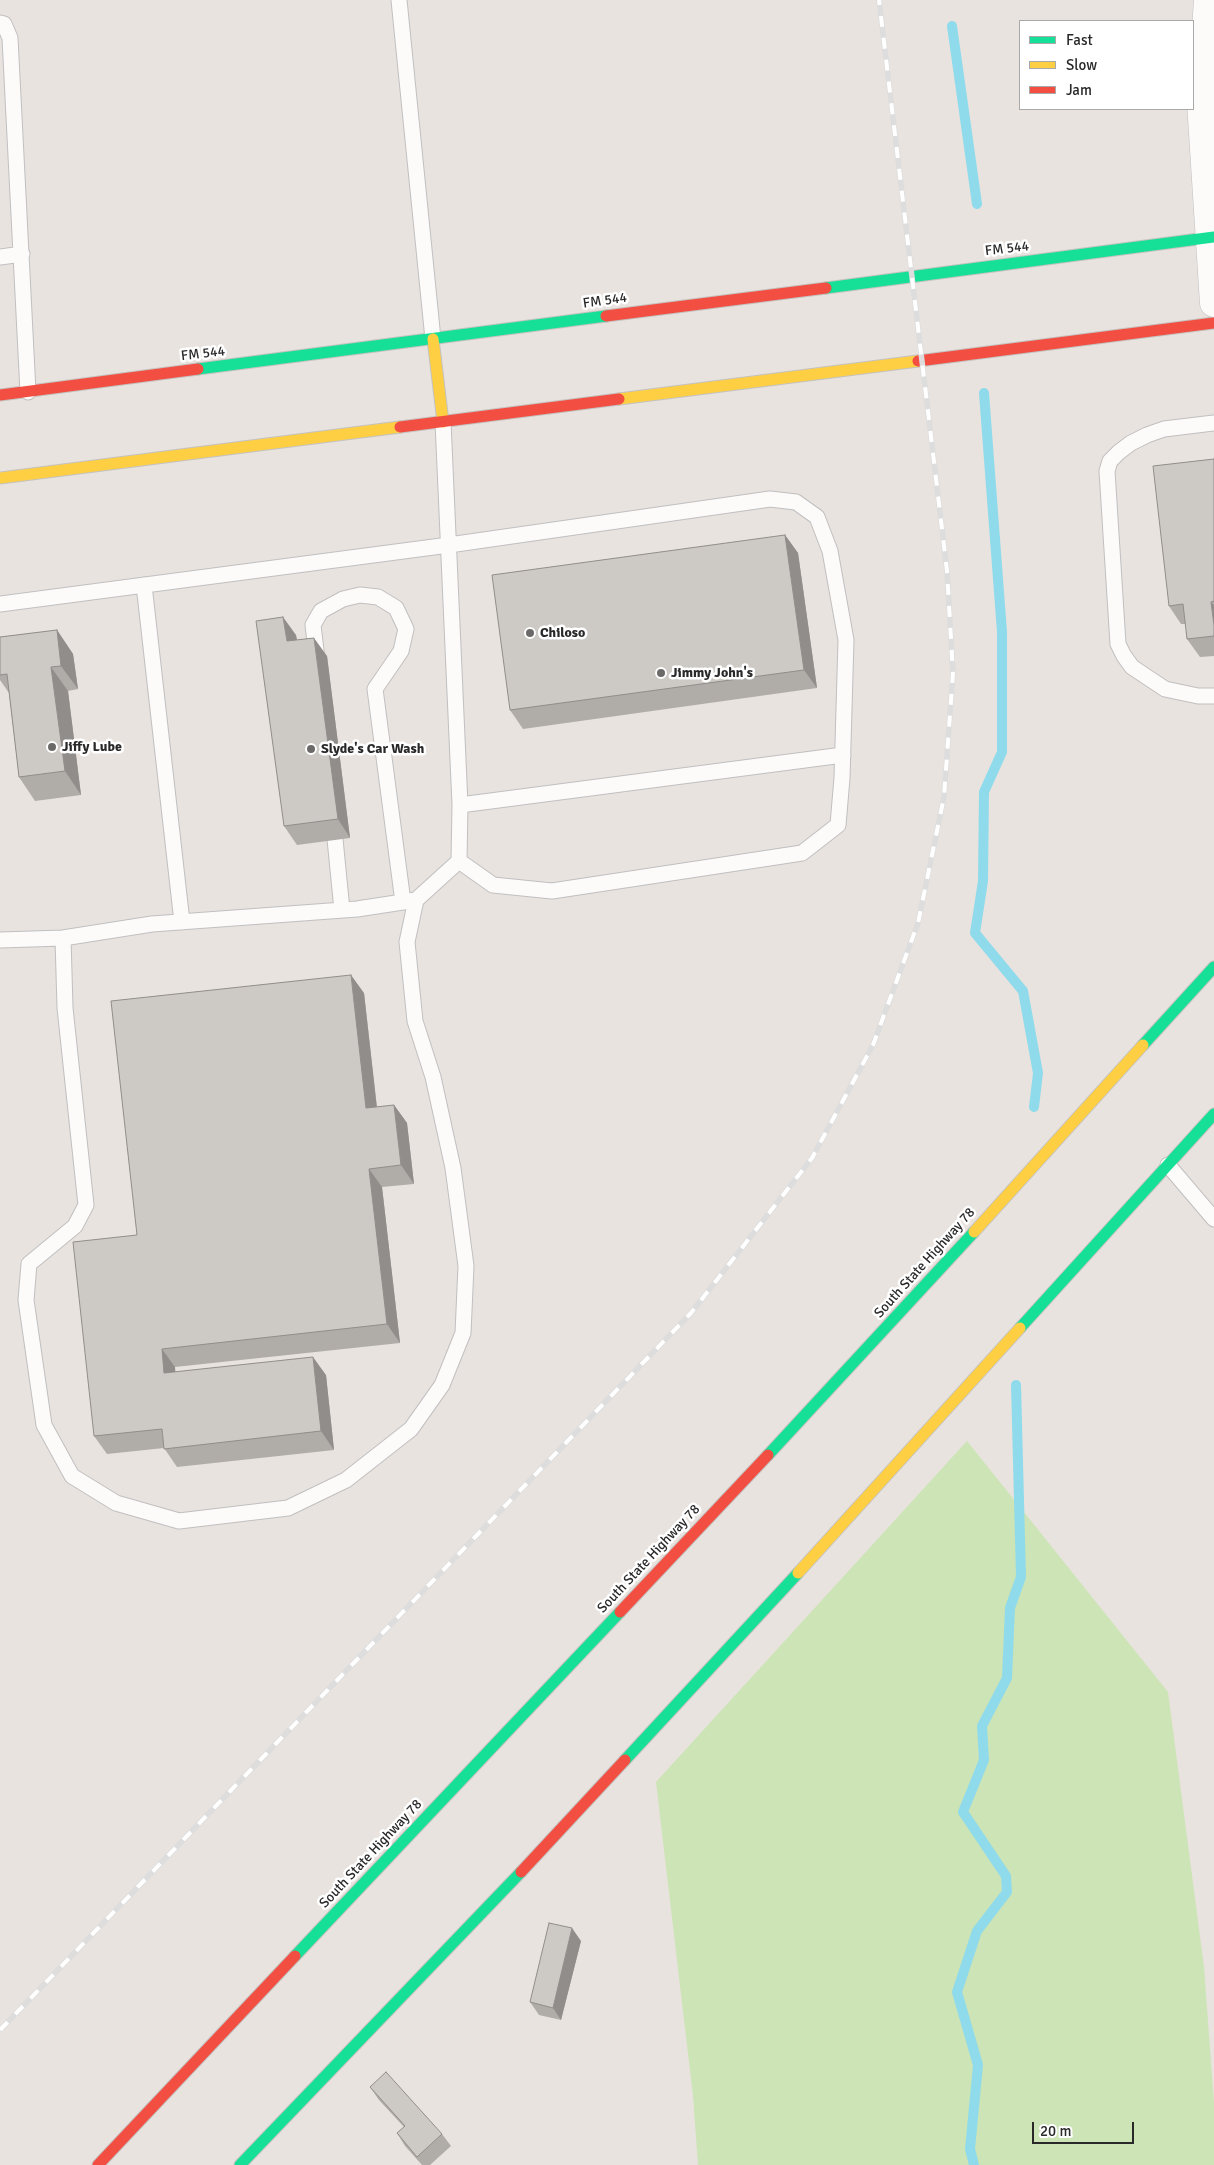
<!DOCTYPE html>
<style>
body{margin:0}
#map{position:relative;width:1214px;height:2165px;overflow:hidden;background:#e8e3de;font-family:Signika,sans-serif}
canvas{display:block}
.legend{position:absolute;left:1019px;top:20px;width:175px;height:90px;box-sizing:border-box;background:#fff;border:1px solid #a9a9a9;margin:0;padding:6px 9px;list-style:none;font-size:15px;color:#292929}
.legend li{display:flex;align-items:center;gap:10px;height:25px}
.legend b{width:25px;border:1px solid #a9a9a9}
.scale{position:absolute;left:1032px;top:2122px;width:102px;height:22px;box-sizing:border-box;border:2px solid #292929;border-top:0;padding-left:6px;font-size:15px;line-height:18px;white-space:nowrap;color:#292929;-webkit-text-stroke:4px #fff;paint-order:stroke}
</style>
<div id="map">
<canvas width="1214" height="2165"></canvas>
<ul class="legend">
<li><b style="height:6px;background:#16e098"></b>Fast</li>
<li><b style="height:6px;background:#ffcf43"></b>Slow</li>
<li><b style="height:6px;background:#f24e42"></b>Jam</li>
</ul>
<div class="scale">20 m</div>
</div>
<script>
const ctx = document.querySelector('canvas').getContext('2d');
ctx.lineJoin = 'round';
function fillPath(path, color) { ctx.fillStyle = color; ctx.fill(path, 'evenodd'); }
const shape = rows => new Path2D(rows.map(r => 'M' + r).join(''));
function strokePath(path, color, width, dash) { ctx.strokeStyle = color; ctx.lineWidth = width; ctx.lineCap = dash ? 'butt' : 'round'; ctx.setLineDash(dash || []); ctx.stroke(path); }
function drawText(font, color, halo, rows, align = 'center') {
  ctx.font = font + ' Signika,sans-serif'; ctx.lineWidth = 5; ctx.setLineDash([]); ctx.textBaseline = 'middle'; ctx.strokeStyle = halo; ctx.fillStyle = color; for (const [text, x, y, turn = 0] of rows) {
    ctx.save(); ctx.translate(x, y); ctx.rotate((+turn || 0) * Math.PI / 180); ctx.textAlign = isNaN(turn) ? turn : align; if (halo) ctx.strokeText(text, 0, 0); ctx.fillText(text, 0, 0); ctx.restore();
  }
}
const green = shape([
 [967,1441,1168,1692,1204,1967,1214,2103,1214,2165,698,2165,693,2096,656,1782]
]);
const stream = shape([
 [952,26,977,204],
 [984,393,1002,632,1002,752,984,792,983,881,975,933,1023,991,1038,1073,1034,1107],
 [974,2165,970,2149,978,2065,957,1992,977,1931,1007,1892,1006,1876,963,1812,984,1760,982,1726,1007,1678,1010,1608,1021,1577,1016,1385]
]);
const lane = shape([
 [399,0,433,339],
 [0,23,4,24,10,38,28,392],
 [0,257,22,254],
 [1214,423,1164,429,1147,435,1131,443,1119,452,1110,461,1107,471,1118,644,1124,656,1132,667,1165,689,1198,696,1214,696],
 [144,585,182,922],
 [0,604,449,545,770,499,796,502,817,517,830,551,846,640,842,778,838,825,802,853,552,891,493,885,459,861],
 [317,659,313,625,321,611,343,599,360,595,378,597,396,608,406,629,401,651,375,689,403,902],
 [460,805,843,755],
 [333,819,342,910],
 [416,900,357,909,152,924,63,938,65,1008,86,1205,75,1226,29,1264,26,1300,44,1425,72,1476,116,1503,179,1521,288,1508,346,1480,411,1429,442,1385,463,1333,466,1266,453,1168,433,1077,415,1021,407,942,416,900,459,861,460,805,443,422],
 [0,940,63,938],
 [1168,1165,1214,1219]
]);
const street = shape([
 [1208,0,1201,102,1214,303]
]);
const fast = shape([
 [826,288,1214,237],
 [198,369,606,316],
 [1143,1045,1214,967],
 [1020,1328,1214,1114],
 [768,1455,974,1232],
 [625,1760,798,1573],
 [295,1956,620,1612],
 [240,2165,521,1872]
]);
const slow = shape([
 [433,339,443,422],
 [619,399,918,361],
 [0,478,400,427],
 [974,1232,1143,1045],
 [798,1573,1020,1328]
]);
const jam = shape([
 [606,316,826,288],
 [918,361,1214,323],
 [0,395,198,369],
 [400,427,619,399],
 [620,1612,768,1455],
 [521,1872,625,1760],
 [98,2165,295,1956]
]);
const rail = shape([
 [0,2030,691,1313,812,1158,873,1045,918,923,944,797,953,673,947,571,879,0]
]);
const wall = shape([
 [1214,459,1214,656,1200,657,1187,639,1186,624,1181,624,1169,606],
 [785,535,798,553,817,688,523,729,510,710],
 [57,630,73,654,78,689,68,691,81,795,35,801,19,777,9,693,0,680,0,637],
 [296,635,297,640,327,656,350,838,297,845,284,826],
 [364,993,377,1107,394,1105,407,1123,414,1184,382,1187,400,1343,175,1367,175,1372,326,1375,334,1450,177,1467,164,1448,107,1454,94,1436],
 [581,1941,561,2020,539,2015,530,2002],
 [370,2087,442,2134,451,2146,430,2165,422,2165,405,2146,397,2133,404,2127,379,2100]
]);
const shadedWall = shape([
 [785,535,798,553,817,688,804,670],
 [1211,602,1214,605,1214,625],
 [283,617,296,635,300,659,287,641],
 [57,630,73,654,78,689,61,666],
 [314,638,327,656,350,838,338,819],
 [51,667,68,691,81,795,65,771],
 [351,975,364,993,379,1127,366,1108],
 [394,1105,407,1123,414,1184,401,1165],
 [369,1169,382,1187,400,1343,387,1324],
 [162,1349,175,1367,177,1392,164,1373],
 [313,1357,326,1375,334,1450,321,1431],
 [572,1928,581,1941,561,2020,553,2008]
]);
const building = shape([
 [1214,459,1214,601,1211,602,1214,625,1214,636,1187,639,1183,604,1169,606,1153,466,1214,459],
 [785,535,804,670,510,710,492,575,785,535],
 [283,617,287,641,314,638,338,819,284,826,256,621,283,617],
 [57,630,61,666,51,667,65,771,19,777,7,674,0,675,0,637,57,630],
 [351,975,366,1108,394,1105,401,1165,369,1169,387,1324,162,1349,164,1373,313,1357,321,1431,164,1449,162,1429,94,1436,73,1242,137,1235,111,1001,351,975],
 [549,1923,572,1928,553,2008,530,2002,549,1923],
 [386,2072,442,2134,417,2157,397,2133,405,2126,370,2087,386,2072]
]);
const markers = [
 [530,633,5,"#6c6a68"],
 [661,673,5,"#6c6a68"],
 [52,747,5,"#6c6a68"],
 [311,749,5,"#6c6a68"]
];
const streetNames = [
 ["FM 544",1007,249,-7],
 ["FM 544",605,301,-8],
 ["FM 544",203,354,-7],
 ["South State Highway 78",925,1263,-48],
 ["South State Highway 78",649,1559,-47],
 ["South State Highway 78",371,1854,-47]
];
const poiNames = [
 ["Chiloso",540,633],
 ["Jimmy John's",671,673],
 ["Jiffy Lube",62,747],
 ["Slyde's Car Wash",321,749]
];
fillPath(green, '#cce4b6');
strokePath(stream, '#90dbeb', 10);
strokePath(lane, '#c1bfc0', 17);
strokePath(street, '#c1bfc0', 29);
strokePath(fast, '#c4c2c0', 13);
strokePath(slow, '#c4c2c0', 13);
strokePath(jam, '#c4c2c0', 13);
strokePath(lane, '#fcfbfa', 15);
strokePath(street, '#fcfbfa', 28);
strokePath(fast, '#16e098', 11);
strokePath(slow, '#ffcf43', 11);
strokePath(jam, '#f24e42', 11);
strokePath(rail, '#ddddde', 5.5);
strokePath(rail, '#fff', 4, [11]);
fillPath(wall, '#b0ada9');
fillPath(shadedWall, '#908d8a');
fillPath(building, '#cdc9c5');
strokePath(building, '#908d8a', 1);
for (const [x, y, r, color] of markers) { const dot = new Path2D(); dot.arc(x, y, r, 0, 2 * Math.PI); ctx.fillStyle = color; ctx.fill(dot); strokePath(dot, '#fff', 2); }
drawText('14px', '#292929', '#fff', streetNames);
drawText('bold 14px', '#292929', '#fff', poiNames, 'left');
</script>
